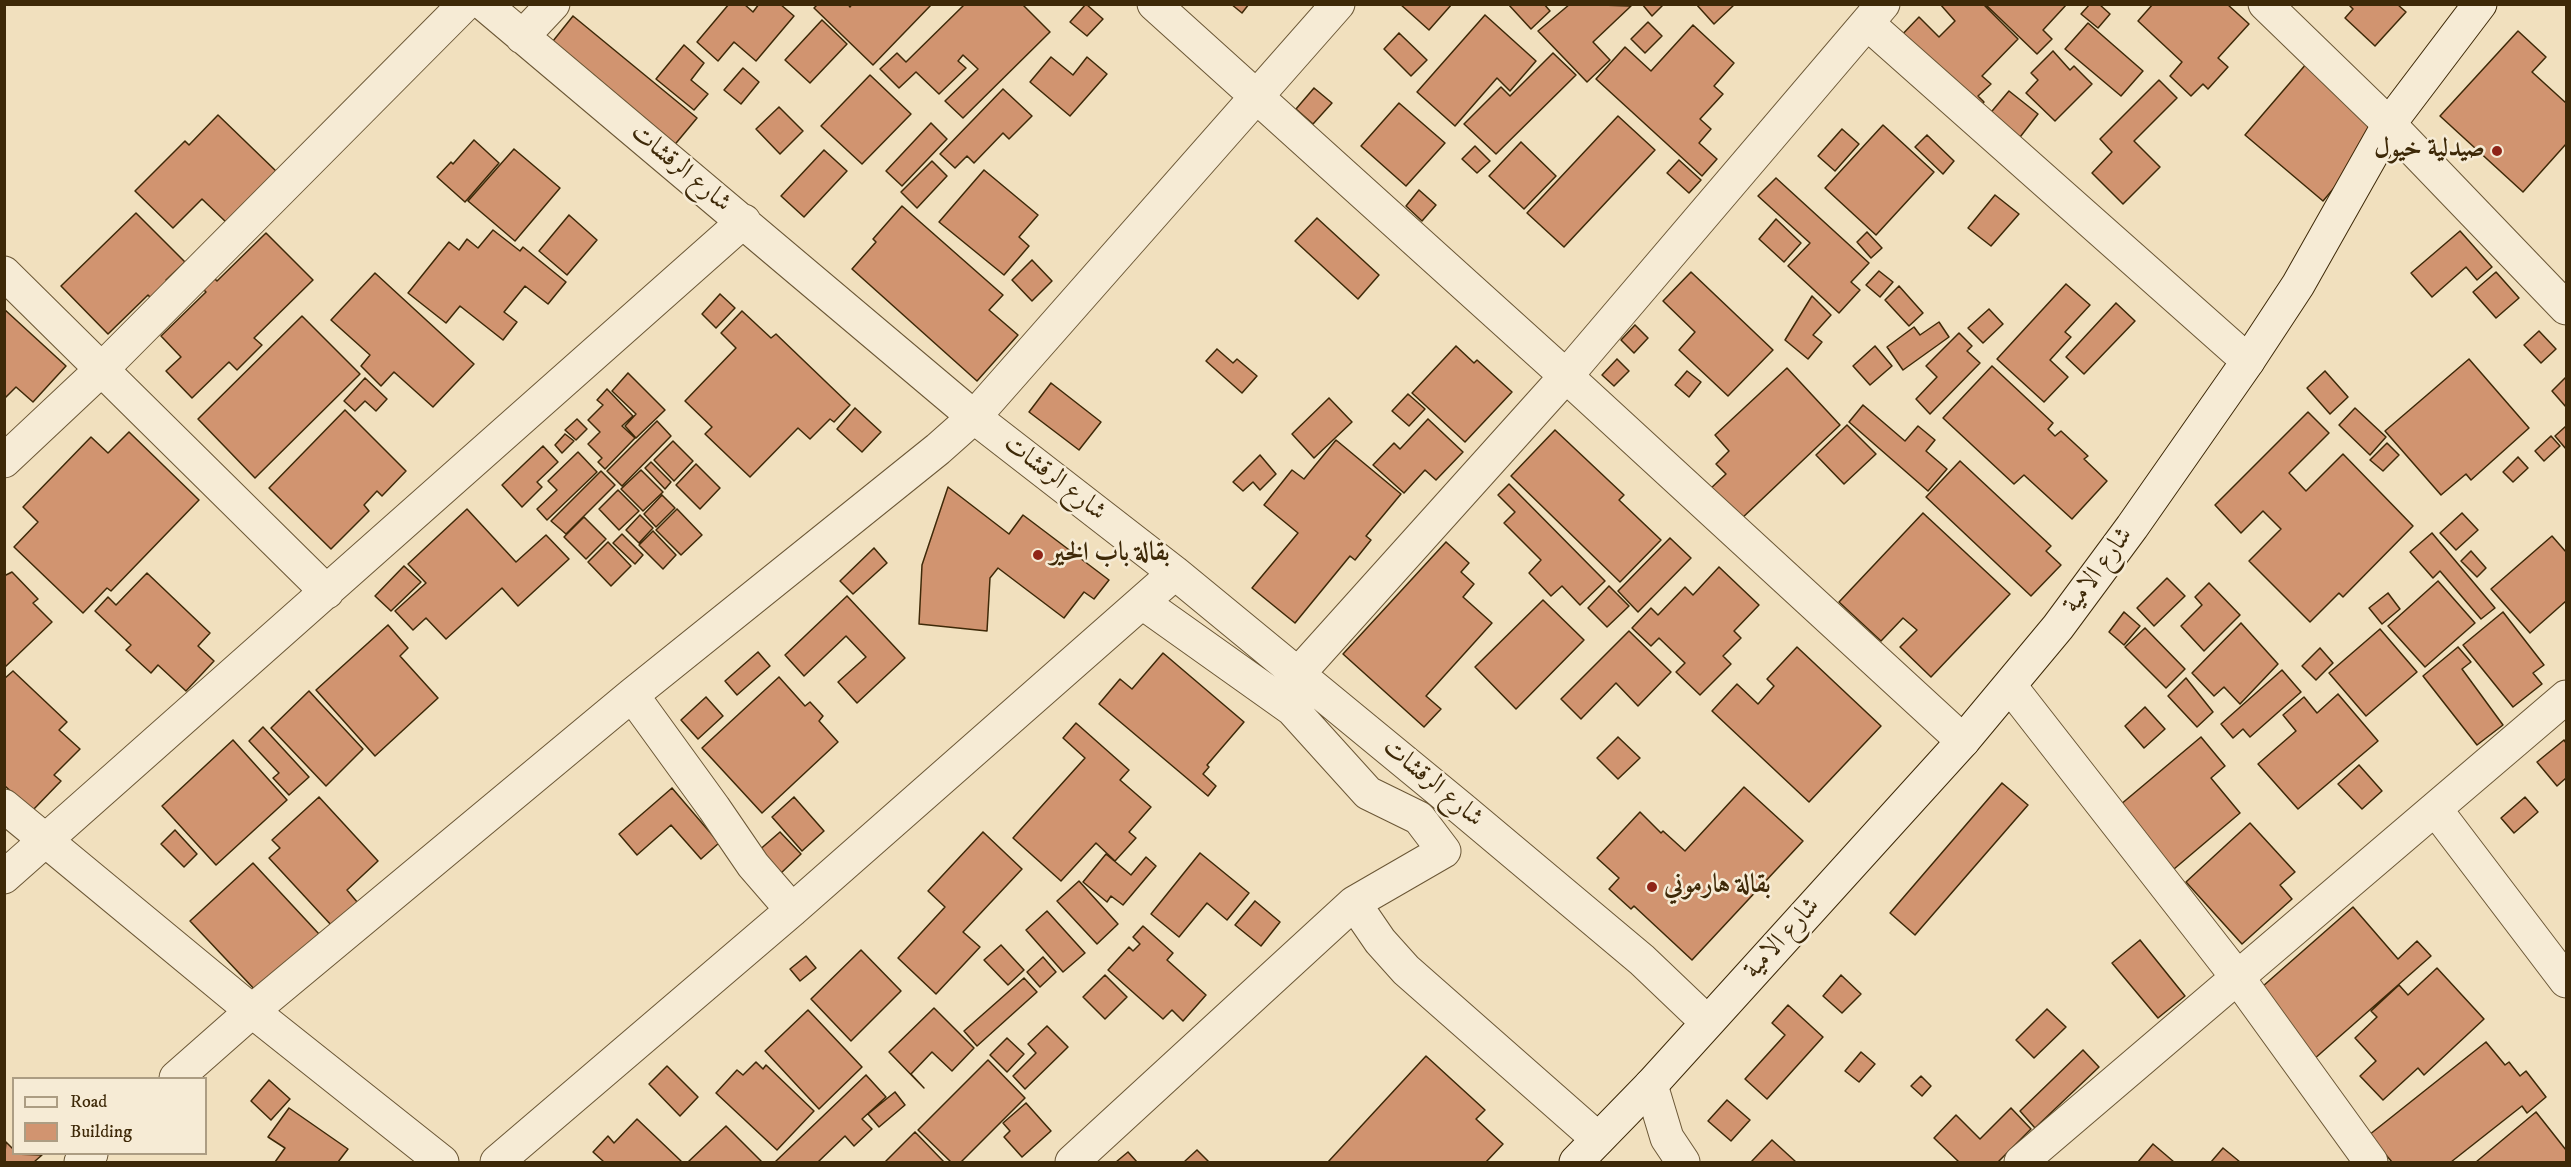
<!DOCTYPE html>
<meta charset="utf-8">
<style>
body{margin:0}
#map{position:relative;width:2571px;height:1167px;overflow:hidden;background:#f1e0be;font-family:"IM FELL DW Pica",serif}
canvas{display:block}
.frame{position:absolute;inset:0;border:6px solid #3e2908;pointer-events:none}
.legend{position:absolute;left:12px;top:1077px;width:195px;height:78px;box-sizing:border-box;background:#f6ebd5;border:2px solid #ac9d83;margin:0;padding:8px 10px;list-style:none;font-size:18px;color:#3e2908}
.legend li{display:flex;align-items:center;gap:12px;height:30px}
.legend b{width:30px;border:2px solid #ac9d83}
</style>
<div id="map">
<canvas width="2571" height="1167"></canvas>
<div class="frame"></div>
<ul class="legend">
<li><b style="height:8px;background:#f6ebd5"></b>Road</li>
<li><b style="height:16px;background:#d19470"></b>Building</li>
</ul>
</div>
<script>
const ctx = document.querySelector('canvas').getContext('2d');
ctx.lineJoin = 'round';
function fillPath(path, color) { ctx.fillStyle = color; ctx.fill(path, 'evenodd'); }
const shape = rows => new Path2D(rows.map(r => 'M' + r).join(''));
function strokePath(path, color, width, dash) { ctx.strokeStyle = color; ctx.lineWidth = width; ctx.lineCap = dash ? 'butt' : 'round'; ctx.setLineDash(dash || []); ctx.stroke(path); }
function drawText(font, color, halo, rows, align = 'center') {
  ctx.font = font + ' "IM FELL DW Pica",Amiri,serif'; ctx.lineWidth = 5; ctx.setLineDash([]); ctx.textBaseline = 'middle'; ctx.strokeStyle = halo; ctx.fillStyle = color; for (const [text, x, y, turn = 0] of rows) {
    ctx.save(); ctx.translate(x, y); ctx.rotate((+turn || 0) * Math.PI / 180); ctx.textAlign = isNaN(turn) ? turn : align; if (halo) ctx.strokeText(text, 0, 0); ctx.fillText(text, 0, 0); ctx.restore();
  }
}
const building = shape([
 [729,4,744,4,753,12,759,4,780,4,794,16,756,61,734,42,718,61,697,42,729,4],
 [818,4,848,4,850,7,852,4,932,4,873,65,814,8,818,4],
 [965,4,1022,4,1050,32,963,118,945,101,978,69,963,55,958,61,966,68,939,94,916,72,899,88,880,69,897,53,906,62,965,4],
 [1086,4,1103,19,1087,36,1070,22,1086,4],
 [1231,4,1249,4,1242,13,1231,4],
 [1400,4,1452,4,1429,30,1400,4],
 [1508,4,1544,4,1550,11,1531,29,1508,4],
 [1570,4,1631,6,1593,42,1610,60,1587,82,1538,31,1570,4],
 [1642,4,1664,4,1652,16,1642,4],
 [1696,4,1735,4,1714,24,1696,4],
 [1983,4,2018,39,1982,76,1991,84,1978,96,1984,102,1973,114,1897,40,1919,17,1939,37,1955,21,1940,4,1983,4],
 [1985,4,2067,4,2043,30,2052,39,2037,54,1985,4],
 [2090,4,2099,4,2110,14,2098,28,2081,14,2090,4],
 [2153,4,2227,4,2249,24,2218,58,2228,67,2208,89,2203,84,2191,96,2170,76,2182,62,2138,21,2153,4],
 [2348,4,2397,4,2406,12,2375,46,2345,18,2353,9,2348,4],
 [1485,15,1536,61,1510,91,1497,78,1455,126,1417,92,1485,15],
 [573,16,697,118,672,148,549,46,573,16],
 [822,20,847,44,810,83,785,60,822,20],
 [1648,22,1662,36,1645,53,1631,39,1648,22],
 [2088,23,2143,71,2121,96,2065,49,2088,23],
 [1693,25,1734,63,1714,86,1723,94,1700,119,1711,129,1699,143,1717,159,1702,176,1596,79,1625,47,1651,71,1693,25],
 [2518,31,2546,57,2532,72,2566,103,2566,144,2523,192,2440,116,2518,31],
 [1399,33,1427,60,1411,76,1384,49,1399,33],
 [684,45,704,63,691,80,708,94,694,110,656,79,684,45],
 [2053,51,2070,70,2074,66,2092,84,2055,121,2026,93,2038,80,2031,73,2053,51],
 [1553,53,1576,75,1496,154,1464,124,1501,87,1510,96,1553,53],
 [1051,57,1073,75,1087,57,1107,74,1070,116,1030,82,1051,57],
 [2307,63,2384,129,2323,201,2245,135,2307,63],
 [743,68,759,82,741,104,724,90,743,68],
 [870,75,911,114,862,164,821,126,870,75],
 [2159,80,2177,98,2134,141,2160,167,2123,204,2092,173,2112,152,2100,139,2159,80],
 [1314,88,1332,103,1313,124,1296,109,1314,88],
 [1003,89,1032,116,1009,139,1003,133,974,163,967,156,955,168,940,154,1003,89],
 [2009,91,2038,114,2017,141,1987,117,2009,91],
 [1399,103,1445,143,1406,186,1361,146,1399,103],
 [779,107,803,131,780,154,756,129,779,107],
 [218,115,277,172,227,223,202,199,173,228,135,191,185,141,189,145,218,115],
 [1618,116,1655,150,1564,247,1527,213,1618,116],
 [931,123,947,139,902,186,886,171,931,123],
 [1883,125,1934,172,1876,235,1825,188,1883,125],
 [1842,129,1859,144,1835,171,1818,156,1842,129],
 [1927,135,1954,161,1943,174,1915,147,1927,135],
 [474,140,499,163,465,202,437,177,451,162,453,164,474,140],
 [1521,142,1556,176,1524,209,1489,176,1521,142],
 [1475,146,1490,161,1477,173,1462,159,1475,146],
 [514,149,560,188,515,241,468,201,514,149],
 [824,150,847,171,804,217,781,196,824,150],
 [1679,160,1701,180,1689,193,1667,173,1679,160],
 [932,161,947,176,917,208,901,192,932,161],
 [984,170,1038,215,1019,237,1029,246,1004,275,939,222,984,170],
 [1776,178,1869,263,1851,282,1860,290,1839,313,1788,266,1810,243,1758,196,1776,178],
 [1419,190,1436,205,1422,221,1406,206,1419,190],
 [1995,195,2019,214,1991,246,1968,228,1995,195],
 [902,206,1003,295,989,310,1018,335,977,381,852,269,876,242,873,239,902,206],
 [136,213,185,262,166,280,172,286,155,302,148,295,108,334,61,286,136,213],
 [569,215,597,240,567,275,539,251,569,215],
 [1317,218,1379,275,1358,299,1295,241,1317,218],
 [1776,219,1801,243,1784,262,1759,239,1776,219],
 [493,230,520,251,523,247,566,282,548,304,525,286,504,312,517,322,503,340,460,306,446,323,408,293,449,242,459,250,467,239,478,248,493,230],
 [2460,231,2492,267,2477,280,2466,267,2432,297,2411,273,2460,231],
 [1867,232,1882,248,1871,258,1857,242,1867,232],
 [266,233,313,280,254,338,262,345,237,370,229,362,192,398,166,371,181,357,161,336,206,292,200,286,212,276,217,281,266,233],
 [1032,260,1052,281,1032,301,1012,280,1032,260],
 [1879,271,1893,282,1880,297,1866,285,1879,271],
 [1691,272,1773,350,1728,396,1679,350,1695,332,1663,301,1691,272],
 [2496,272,2519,298,2496,318,2473,292,2496,272],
 [375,273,474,364,433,407,394,372,381,386,361,366,370,355,331,320,375,273],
 [2066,284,2090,305,2065,332,2071,337,2050,360,2068,377,2044,402,1997,359,2066,284],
 [1899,286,1923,313,1909,326,1885,300,1899,286],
 [720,294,735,308,716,328,702,314,720,294],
 [1812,296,1831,315,1813,335,1822,342,1808,359,1785,340,1812,296],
 [2116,303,2135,321,2084,374,2066,357,2116,303],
 [4,309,66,366,33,402,16,387,4,399,4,309],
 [1989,309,2003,324,1983,343,1968,328,1989,309],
 [742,311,771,338,776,334,850,405,834,422,830,419,810,439,798,428,750,477,705,434,712,427,685,401,736,348,721,333,742,311],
 [302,316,360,374,255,478,198,419,302,316],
 [1939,322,1949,337,1903,370,1887,347,1914,327,1920,335,1939,322],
 [1635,325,1648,338,1634,353,1621,340,1635,325],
 [2539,331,2556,349,2541,363,2524,345,2539,331],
 [1959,333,1972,346,1967,351,1980,363,1930,414,1916,399,1937,377,1926,366,1959,333],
 [1456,346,1474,363,1477,360,1512,392,1465,442,1412,393,1456,346],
 [1875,346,1892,366,1870,385,1853,366,1875,346],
 [1217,349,1233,363,1237,359,1257,376,1242,393,1206,361,1217,349],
 [1617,359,1629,371,1614,386,1602,375,1617,359],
 [2469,359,2529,428,2471,480,2466,474,2441,495,2385,431,2469,359],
 [1992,366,2053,423,2048,429,2055,436,2061,431,2088,456,2084,459,2107,481,2072,519,2024,475,2014,484,1943,418,1992,366],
 [1787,368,1840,425,1739,521,1709,490,1726,474,1716,464,1729,451,1715,435,1787,368],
 [1687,371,1701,382,1689,397,1675,385,1687,371],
 [2325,371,2348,397,2330,414,2307,388,2325,371],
 [628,373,665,410,636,438,625,426,636,414,612,391,628,373],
 [2566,377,2566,407,2552,391,2566,377],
 [365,378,387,399,376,411,365,401,355,411,344,401,365,378],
 [1051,383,1101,422,1079,450,1029,412,1051,383],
 [607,389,633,416,622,426,635,438,605,469,598,462,602,458,588,444,600,432,588,420,603,405,597,400,607,389],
 [1408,394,1425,409,1409,426,1392,411,1408,394],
 [1329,398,1352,422,1314,458,1292,434,1329,398],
 [1863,405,1905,441,1918,426,1935,440,1926,451,1947,469,1928,491,1849,422,1863,405],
 [855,408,881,432,862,452,837,429,855,408],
 [2355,408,2386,437,2370,455,2339,425,2355,408],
 [345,410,406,471,382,496,377,491,364,505,369,511,331,549,269,488,345,410],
 [2308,412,2329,433,2289,473,2306,491,2343,454,2413,526,2343,597,2339,593,2310,622,2249,561,2281,529,2263,511,2241,533,2215,505,2308,412],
 [577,419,587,429,576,440,565,430,577,419],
 [1428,419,1463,452,1436,480,1425,470,1404,493,1373,465,1394,443,1400,449,1428,419],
 [657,421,671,436,622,486,607,471,657,421],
 [1847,425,1876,454,1844,484,1816,455,1847,425],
 [2566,426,2566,449,2555,436,2566,426],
 [1555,430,1624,495,1619,500,1661,540,1620,582,1511,476,1555,430],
 [129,432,199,500,111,591,107,588,83,613,14,547,38,522,23,507,91,437,108,453,129,432],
 [565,434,574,441,562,453,555,445,565,434],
 [2551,436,2560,446,2544,461,2535,451,2551,436],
 [1336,440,1401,494,1366,536,1371,540,1355,560,1350,556,1295,623,1252,588,1298,533,1264,505,1292,470,1304,479,1336,440],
 [673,441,693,461,674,481,654,460,673,441],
 [2387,443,2399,455,2383,471,2370,460,2387,443],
 [543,446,558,462,537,482,542,487,522,507,502,485,543,446],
 [578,452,597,472,547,520,537,509,557,490,548,481,578,452],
 [1260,455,1276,474,1260,490,1253,482,1243,491,1233,482,1260,455],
 [2518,457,2528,468,2513,482,2503,472,2518,457],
 [1960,461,2051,546,2046,551,2061,565,2031,596,1926,497,1960,461],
 [651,462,671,482,665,489,645,468,651,462],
 [696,464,720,488,700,509,676,485,696,464],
 [641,470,663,492,643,511,621,489,641,470],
 [601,471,615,485,566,534,551,521,601,471],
 [1509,484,1605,581,1580,605,1562,586,1551,596,1529,573,1541,560,1504,523,1515,512,1498,495,1509,484],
 [948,487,1009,534,1023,515,1109,580,1094,599,1084,592,1064,618,998,568,990,578,987,631,919,624,922,565,948,487],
 [618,490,639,511,619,530,599,509,618,490],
 [662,495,675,508,656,527,644,514,662,495],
 [467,509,516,562,546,535,569,559,518,606,502,588,446,639,426,618,413,630,395,611,426,583,408,564,467,509],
 [677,509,702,535,681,555,656,530,677,509],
 [1923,513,2010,594,1931,677,1900,647,1917,630,1903,618,1881,641,1839,602,1923,513],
 [2462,513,2478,530,2456,550,2440,533,2462,513],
 [640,515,653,528,639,543,626,530,640,515],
 [584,517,606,539,586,559,564,537,584,517],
 [653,531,676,555,663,569,639,545,653,531],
 [2432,533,2495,608,2481,619,2440,571,2433,578,2410,552,2432,533],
 [622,534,643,555,635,564,613,543,622,534],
 [2552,536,2566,552,2566,601,2530,633,2491,589,2552,536],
 [1670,538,1691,558,1638,612,1618,591,1670,538],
 [608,542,631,566,611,586,588,562,608,542],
 [1446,542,1469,563,1461,572,1474,584,1463,597,1492,623,1426,696,1441,709,1424,727,1343,654,1446,542],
 [874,548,887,563,853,594,840,581,874,548],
 [2471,551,2486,568,2477,577,2461,561,2471,551],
 [404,566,421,582,391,611,375,596,404,566],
 [1719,567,1759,605,1734,631,1741,638,1723,656,1731,664,1700,695,1676,672,1685,663,1659,638,1651,646,1632,628,1651,608,1658,615,1685,587,1693,595,1719,567],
 [12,572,38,599,33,603,52,622,4,668,4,576,12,572],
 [147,573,210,633,198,646,214,661,186,691,158,665,151,673,126,650,131,645,95,611,108,597,116,605,147,573],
 [2167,578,2185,596,2154,626,2137,608,2167,578],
 [2438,581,2475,623,2425,667,2388,626,2438,581],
 [2209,583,2240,615,2204,651,2181,626,2202,605,2195,597,2209,583],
 [1609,586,1629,606,1607,627,1588,608,1609,586],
 [2388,593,2400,609,2382,624,2369,608,2388,593],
 [847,596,905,658,857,703,838,682,866,657,846,636,804,676,785,655,847,596],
 [1543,600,1584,640,1516,709,1475,667,1543,600],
 [2124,612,2140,626,2124,645,2109,632,2124,612],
 [2503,612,2544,665,2533,673,2542,684,2513,707,2463,645,2503,612],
 [2241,623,2278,664,2240,704,2224,687,2214,696,2192,673,2241,623],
 [388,625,408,648,400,656,438,698,375,756,316,690,388,625],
 [2145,628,2185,669,2166,688,2125,647,2145,628],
 [2380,629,2417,672,2366,716,2329,673,2380,629],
 [1629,631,1671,672,1638,706,1616,683,1581,719,1561,699,1629,631],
 [1797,647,1881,726,1809,802,1712,711,1737,684,1758,704,1774,686,1767,679,1797,647],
 [2458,647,2471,662,2462,669,2503,725,2477,745,2423,676,2458,647],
 [2320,648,2333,663,2316,680,2302,666,2320,648],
 [758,652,770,666,737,695,725,681,758,652],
 [1163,653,1244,722,1207,765,1209,767,1203,774,1216,786,1208,796,1099,704,1120,679,1132,689,1163,653],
 [2282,670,2301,692,2250,737,2243,729,2233,738,2221,724,2282,670],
 [13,671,67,722,59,730,80,749,54,775,61,781,32,811,4,785,4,679,13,671],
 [779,677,805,706,810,702,823,716,819,721,838,742,762,813,702,748,779,677],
 [2186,678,2213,712,2197,727,2168,696,2186,678],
 [309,691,363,749,326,786,271,728,309,691],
 [2338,694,2378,741,2298,809,2258,764,2296,731,2283,715,2304,697,2317,713,2338,694],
 [706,697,723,716,698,739,681,720,706,697],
 [2145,707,2165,729,2144,748,2125,726,2145,707],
 [1076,723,1129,770,1120,780,1151,807,1129,832,1136,838,1115,861,1096,843,1061,881,1013,838,1085,758,1063,738,1076,723],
 [263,727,309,777,289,795,273,778,279,773,249,741,263,727],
 [1618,737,1640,758,1618,779,1597,758,1618,737],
 [2201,737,2225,766,2211,778,2240,813,2174,869,2120,805,2201,737],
 [233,740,287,800,216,865,162,806,233,740],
 [2564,740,2566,743,2566,778,2557,786,2537,762,2564,740],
 [2359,765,2382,791,2362,809,2338,784,2359,765],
 [2002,783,2028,805,1915,935,1890,913,2002,783],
 [1744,787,1803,841,1692,960,1634,906,1631,909,1609,889,1619,878,1597,858,1640,812,1661,833,1663,831,1685,851,1744,787],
 [672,788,719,843,701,859,671,825,637,855,619,834,672,788],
 [319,797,378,861,347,890,358,903,333,927,269,858,280,848,272,840,319,797],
 [794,797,824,831,802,851,772,817,794,797],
 [2525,797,2538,812,2514,833,2501,818,2525,797],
 [2250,823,2295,872,2280,885,2292,899,2242,944,2186,882,2250,823],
 [175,830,197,854,184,867,161,844,175,830],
 [780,832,801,854,779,875,757,852,780,832],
 [983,832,1022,869,963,932,980,947,936,994,898,958,945,907,928,891,983,832],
 [1200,853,1249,893,1227,920,1207,903,1179,937,1151,914,1200,853],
 [1106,854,1131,875,1146,857,1156,866,1123,905,1111,896,1107,902,1083,882,1106,854],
 [253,863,319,934,257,992,190,921,253,863],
 [1079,881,1118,924,1097,944,1057,901,1079,881],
 [1255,901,1280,922,1261,946,1235,925,1255,901],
 [2353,907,2398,959,2417,941,2431,956,2313,1060,2254,994,2353,907],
 [1047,911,1085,953,1063,972,1026,930,1047,911],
 [1143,926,1173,953,1167,960,1206,995,1183,1021,1172,1010,1163,1019,1108,970,1129,947,1133,951,1140,944,1133,937,1143,926],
 [2140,940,2185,996,2158,1018,2112,963,2140,940],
 [1001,945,1024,970,1008,985,984,960,1001,945],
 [861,950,901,991,851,1041,811,999,861,950],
 [806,956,816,968,800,981,790,969,806,956],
 [1043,957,1056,972,1040,987,1027,972,1043,957],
 [2437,968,2484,1019,2424,1075,2418,1068,2383,1100,2360,1076,2376,1061,2355,1038,2377,1017,2371,1011,2399,985,2408,995,2437,968],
 [1105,975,1127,997,1105,1019,1083,997,1105,975],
 [1841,975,1861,994,1842,1013,1823,996,1841,975],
 [1024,978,1037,992,977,1046,964,1031,1024,978],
 [1788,1005,1823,1037,1767,1099,1745,1079,1785,1035,1772,1023,1788,1005],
 [934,1008,974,1048,952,1071,932,1052,911,1074,924,1088,889,1052,934,1008],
 [2047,1009,2066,1027,2034,1058,2016,1040,2047,1009],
 [808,1010,862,1067,819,1109,765,1051,808,1010],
 [1047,1026,1068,1047,1025,1089,1013,1076,1036,1053,1028,1044,1047,1026],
 [1007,1038,1024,1054,1007,1072,990,1055,1007,1038],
 [2486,1042,2505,1065,2509,1062,2520,1076,2526,1071,2546,1097,2527,1113,2522,1106,2451,1162,2392,1162,2369,1135,2486,1042],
 [2083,1050,2099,1067,2035,1128,2020,1111,2083,1050],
 [1861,1052,1875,1064,1859,1082,1845,1071,1861,1052],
 [1426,1056,1485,1110,1476,1119,1503,1144,1486,1162,1328,1162,1426,1056],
 [988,1060,1025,1098,961,1162,951,1162,918,1130,988,1060],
 [756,1062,763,1069,766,1065,814,1111,777,1150,716,1093,737,1070,743,1075,756,1062],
 [667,1066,698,1097,680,1116,649,1084,667,1066],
 [866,1075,886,1097,862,1119,872,1129,854,1146,845,1136,818,1162,775,1162,866,1075],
 [1921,1076,1931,1086,1922,1096,1911,1086,1921,1076],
 [269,1080,290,1099,271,1120,251,1101,269,1080],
 [895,1092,905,1105,879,1127,868,1114,895,1092],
 [1727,1100,1750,1120,1731,1141,1708,1121,1727,1100],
 [1026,1103,1051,1131,1022,1157,1004,1137,1010,1131,1003,1123,1026,1103],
 [289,1108,348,1149,338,1162,275,1162,285,1148,268,1137,289,1108],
 [2011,1108,2031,1129,1998,1162,1959,1162,1934,1138,1956,1115,1980,1139,2011,1108],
 [2536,1112,2566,1150,2566,1162,2476,1162,2536,1112],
 [637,1119,681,1161,679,1162,604,1162,593,1152,608,1136,614,1143,637,1119],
 [726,1126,762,1162,688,1162,726,1126],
 [915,1132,944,1162,885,1162,915,1132],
 [1772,1140,1796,1162,1751,1162,1772,1140],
 [6,1142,12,1148,14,1146,14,1154,42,1155,34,1162,4,1162,6,1142],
 [2153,1144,2174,1162,2138,1162,2153,1144],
 [2223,1148,2240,1162,2211,1162,2223,1148],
 [1197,1150,1209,1162,1184,1162,1197,1150],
 [1128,1152,1137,1162,1116,1162,1128,1152]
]);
const street = shape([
 [484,4,974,417,1175,573,1462,809,1642,960,1707,1022],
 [1154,4,1566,376,1963,741],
 [2265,4,2389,124,2566,308],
 [1867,23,2248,361],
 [522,37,553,4],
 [4,273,327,592],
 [4,461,103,368,465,4],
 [1143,603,1292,709,1368,793,1419,818,1444,851,1354,903,1380,941,1406,970,1598,1139],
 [1298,674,1566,376,1883,4],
 [2010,686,2238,978,2371,1162],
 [632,695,714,808,753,865,792,910],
 [4,806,252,1011,442,1162],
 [2436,810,2566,981],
 [4,877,744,221],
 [176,1078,252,1011,632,695,938,449,974,417,1338,4],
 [1651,1085,1667,1138,1683,1162],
 [81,1162,91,1154],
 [497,1162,792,910,1175,573],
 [1072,1162,1354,903],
 [2021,1162,2566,697]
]);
const secondary = shape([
 [1576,1162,1651,1085,1963,741,2058,627,2132,527,2248,361,2298,285,2389,124,2480,4]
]);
const markers = [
 [2497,151,6,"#8f2418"],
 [1038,555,6,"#8f2418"],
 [1652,887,6,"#8f2418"]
];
const poiNames = [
 ["صيدلية خيول",2485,151,"right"],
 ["بقالة باب الخير",1050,555],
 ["بقالة هارموني",1664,887]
];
const streetNames = [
 ["شارع الرقشات",680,169,40],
 ["شارع الرقشات",1054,479,38],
 ["شارع الامية",2099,571,-54],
 ["شارع الرقشات",1432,784,40],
 ["شارع الامية",1783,939,-48]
];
fillPath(building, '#d19470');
strokePath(building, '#3e2908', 1.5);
strokePath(street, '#6b5736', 35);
strokePath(secondary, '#3e2908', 35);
strokePath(street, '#f6ebd5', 33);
strokePath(secondary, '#f6ebd5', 33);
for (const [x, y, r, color] of markers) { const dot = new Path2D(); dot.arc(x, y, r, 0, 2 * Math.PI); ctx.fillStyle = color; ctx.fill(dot); strokePath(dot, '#f6ebd5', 2); }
drawText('bold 26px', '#3e2908', '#f6ebd5', poiNames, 'left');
drawText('26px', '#3e2908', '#f6ebd5', streetNames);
</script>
